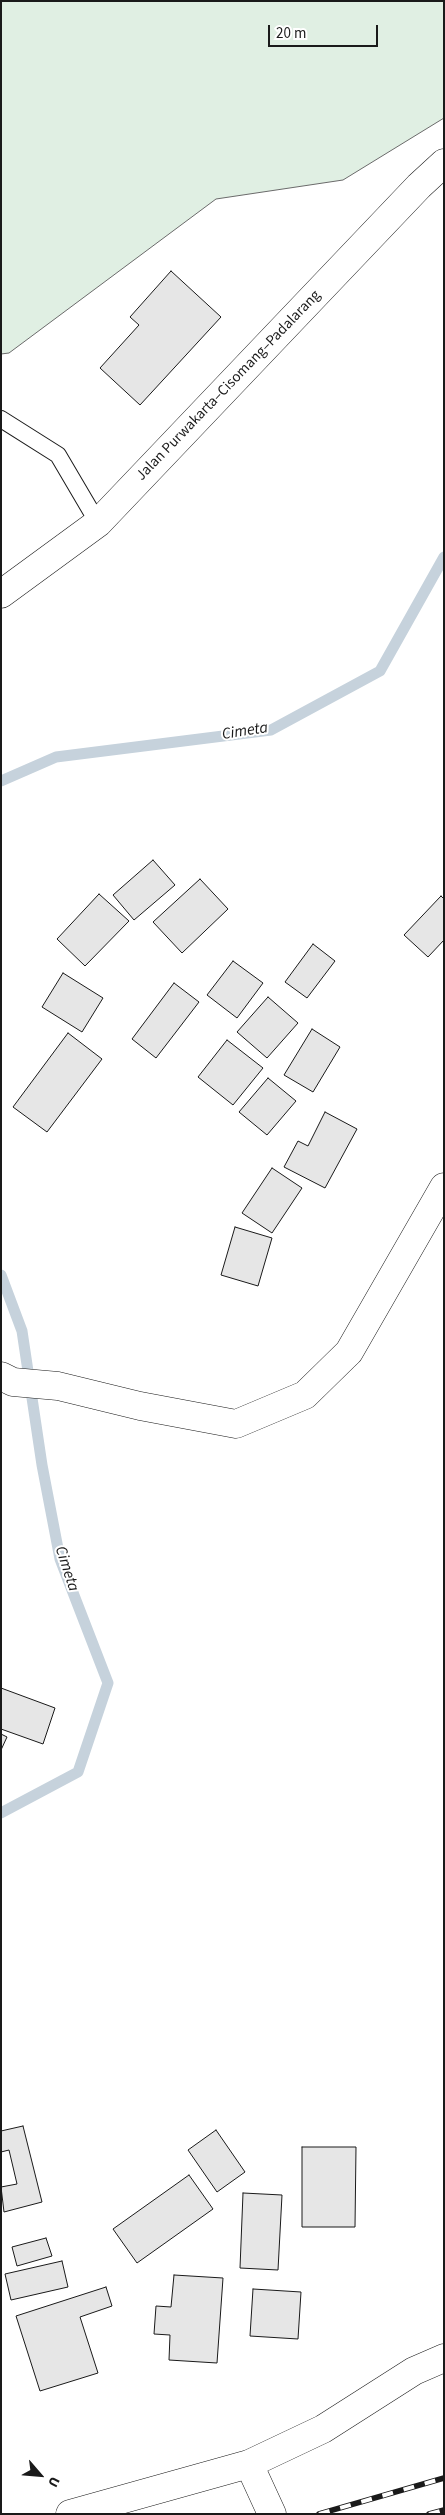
<!DOCTYPE html>
<meta charset="utf-8">
<style>
body{margin:0}
#map{position:relative;width:445px;height:2515px;overflow:hidden;background:#fff;font-family:"Source Sans 3",sans-serif}
canvas{display:block}
.frame{position:absolute;inset:0;border:2px solid #1a1a1a;pointer-events:none}
.north{position:absolute;left:15px;top:2450px;width:50px;height:50px;-webkit-text-stroke:4px #fff;paint-order:stroke;rotate:117deg;font-size:14px;font-weight:700;line-height:20px;text-align:center;color:#1a1a1a}
.north::after{content:'';display:block;margin:auto;width:18px;height:22px;background:#1a1a1a;clip-path:polygon(50% 0,100% 100%,50% 72%,0 100%)}
.scale{position:absolute;left:268px;top:25px;width:110px;height:22px;box-sizing:border-box;border:2px solid #1a1a1a;border-top:0;padding-left:6px;font-size:15px;line-height:18px;white-space:nowrap;color:#1a1a1a;-webkit-text-stroke:4px #fff;paint-order:stroke}
</style>
<div id="map">
<canvas width="445" height="2515"></canvas>
<div class="frame"></div>
<div class="north">U</div>
<div class="scale">20 m</div>
</div>
<script>
const ctx = document.querySelector('canvas').getContext('2d');
ctx.lineJoin = 'round';
function fillPath(path, color) { ctx.fillStyle = color; ctx.fill(path, 'evenodd'); }
const shape = rows => new Path2D(rows.map(r => 'M' + r).join(''));
function strokePath(path, color, width, dash) { ctx.strokeStyle = color; ctx.lineWidth = width; ctx.lineCap = dash ? 'butt' : 'round'; ctx.setLineDash(dash || []); ctx.stroke(path); }
function drawText(font, color, halo, rows, align = 'center') {
  ctx.font = font + ' "Source Sans 3",sans-serif'; ctx.lineWidth = 4; ctx.setLineDash([]); ctx.textBaseline = 'middle'; ctx.strokeStyle = halo; ctx.fillStyle = color; for (const [text, x, y, turn = 0] of rows) {
    ctx.save(); ctx.translate(x, y); ctx.rotate((+turn || 0) * Math.PI / 180); ctx.textAlign = isNaN(turn) ? turn : align; if (halo) ctx.strokeText(text, 0, 0); ctx.fillText(text, 0, 0); ctx.restore();
  }
}
const green = shape([
 [1,1,444,1,444,118,343,180,216,199,9,353,1,354,1,1]
]);
const stream = shape([
 [1,781,56,757,271,730,380,671,444,557],
 [1,1275,22,1331,42,1465,60,1559,108,1683,78,1772,1,1813]
]);
const building = shape([
 [171,271,221,317,140,405,100,368,139,325,130,317,171,271],
 [153,860,175,885,134,920,113,895,153,860],
 [200,879,228,909,182,953,153,922,200,879],
 [99,894,129,921,85,966,57,939,99,894],
 [441,896,444,899,444,940,428,957,404,935,441,896],
 [313,944,335,961,307,998,285,982,313,944],
 [233,961,263,983,237,1018,207,995,233,961],
 [63,973,103,998,82,1032,42,1007,63,973],
 [174,983,199,1002,156,1058,132,1039,174,983],
 [268,997,298,1023,267,1058,237,1032,268,997],
 [312,1029,340,1047,313,1092,284,1075,312,1029],
 [68,1033,102,1059,47,1132,13,1107,68,1033],
 [227,1040,263,1068,233,1105,198,1077,227,1040],
 [268,1078,296,1101,267,1135,239,1112,268,1078],
 [325,1112,357,1129,325,1188,284,1167,298,1141,308,1146,325,1112],
 [272,1168,302,1188,272,1233,242,1213,272,1168],
 [235,1227,272,1238,258,1286,221,1275,235,1227],
 [1,1688,55,1708,43,1744,1,1729,1,1688],
 [1,1734,7,1737,1,1750,1,1734],
 [23,2126,42,2202,4,2212,1,2187,17,2184,9,2150,1,2152,1,2131,23,2126],
 [216,2130,245,2172,217,2192,188,2150,216,2130],
 [302,2147,356,2147,355,2227,302,2227,302,2147],
 [189,2175,213,2209,137,2263,113,2229,189,2175],
 [243,2193,282,2195,278,2270,240,2268,243,2193],
 [46,2238,52,2256,17,2266,12,2247,46,2238],
 [62,2261,68,2287,11,2300,5,2274,62,2261],
 [174,2275,223,2278,217,2363,169,2360,170,2335,154,2334,156,2306,171,2307,174,2275],
 [106,2287,112,2306,80,2317,98,2373,40,2391,16,2316,106,2287],
 [253,2289,301,2292,298,2339,250,2336,253,2289]
]);
const service = shape([
 [1,419,58,455,98,523]
]);
const minor = shape([
 [1,1376,13,1382,58,1386,140,1406,236,1424,305,1395,349,1352,444,1187],
 [249,2464,272,2514],
 [70,2514,249,2464,323,2429,414,2371,444,2358]
]);
const trunk = shape([
 [1,594,98,523,419,186,444,163]
]);
const rail = shape([
 [319,2514,444,2478],
 [429,2514,444,2510]
]);
const streetNames = [
 ["Jalan Purwakarta–Cisomang–Padalarang",229,386,-46]
];
const waterNames = [
 ["Cimeta",245,732,-9],
 ["Cimeta",66,1569,72]
];
fillPath(green, '#e0efe3');
strokePath(green, '#6a6a6a', 1);
strokePath(stream, '#c6d2dc', 11);
fillPath(building, '#e6e6e6');
strokePath(building, '#1a1a1a', 1);
strokePath(service, '#1a1a1a', 18);
strokePath(minor, '#1a1a1a', 29);
strokePath(trunk, '#1a1a1a', 29);
strokePath(service, '#fff', 16);
strokePath(minor, '#fff', 28);
strokePath(trunk, '#fff', 28);
strokePath(rail, '#1a1a1a', 5.5);
strokePath(rail, '#fff', 4, [11]);
drawText('15px', '#1a1a1a', '#fff', streetNames);
drawText('italic 16px', '#1a1a1a', '#fff', waterNames);
</script>
